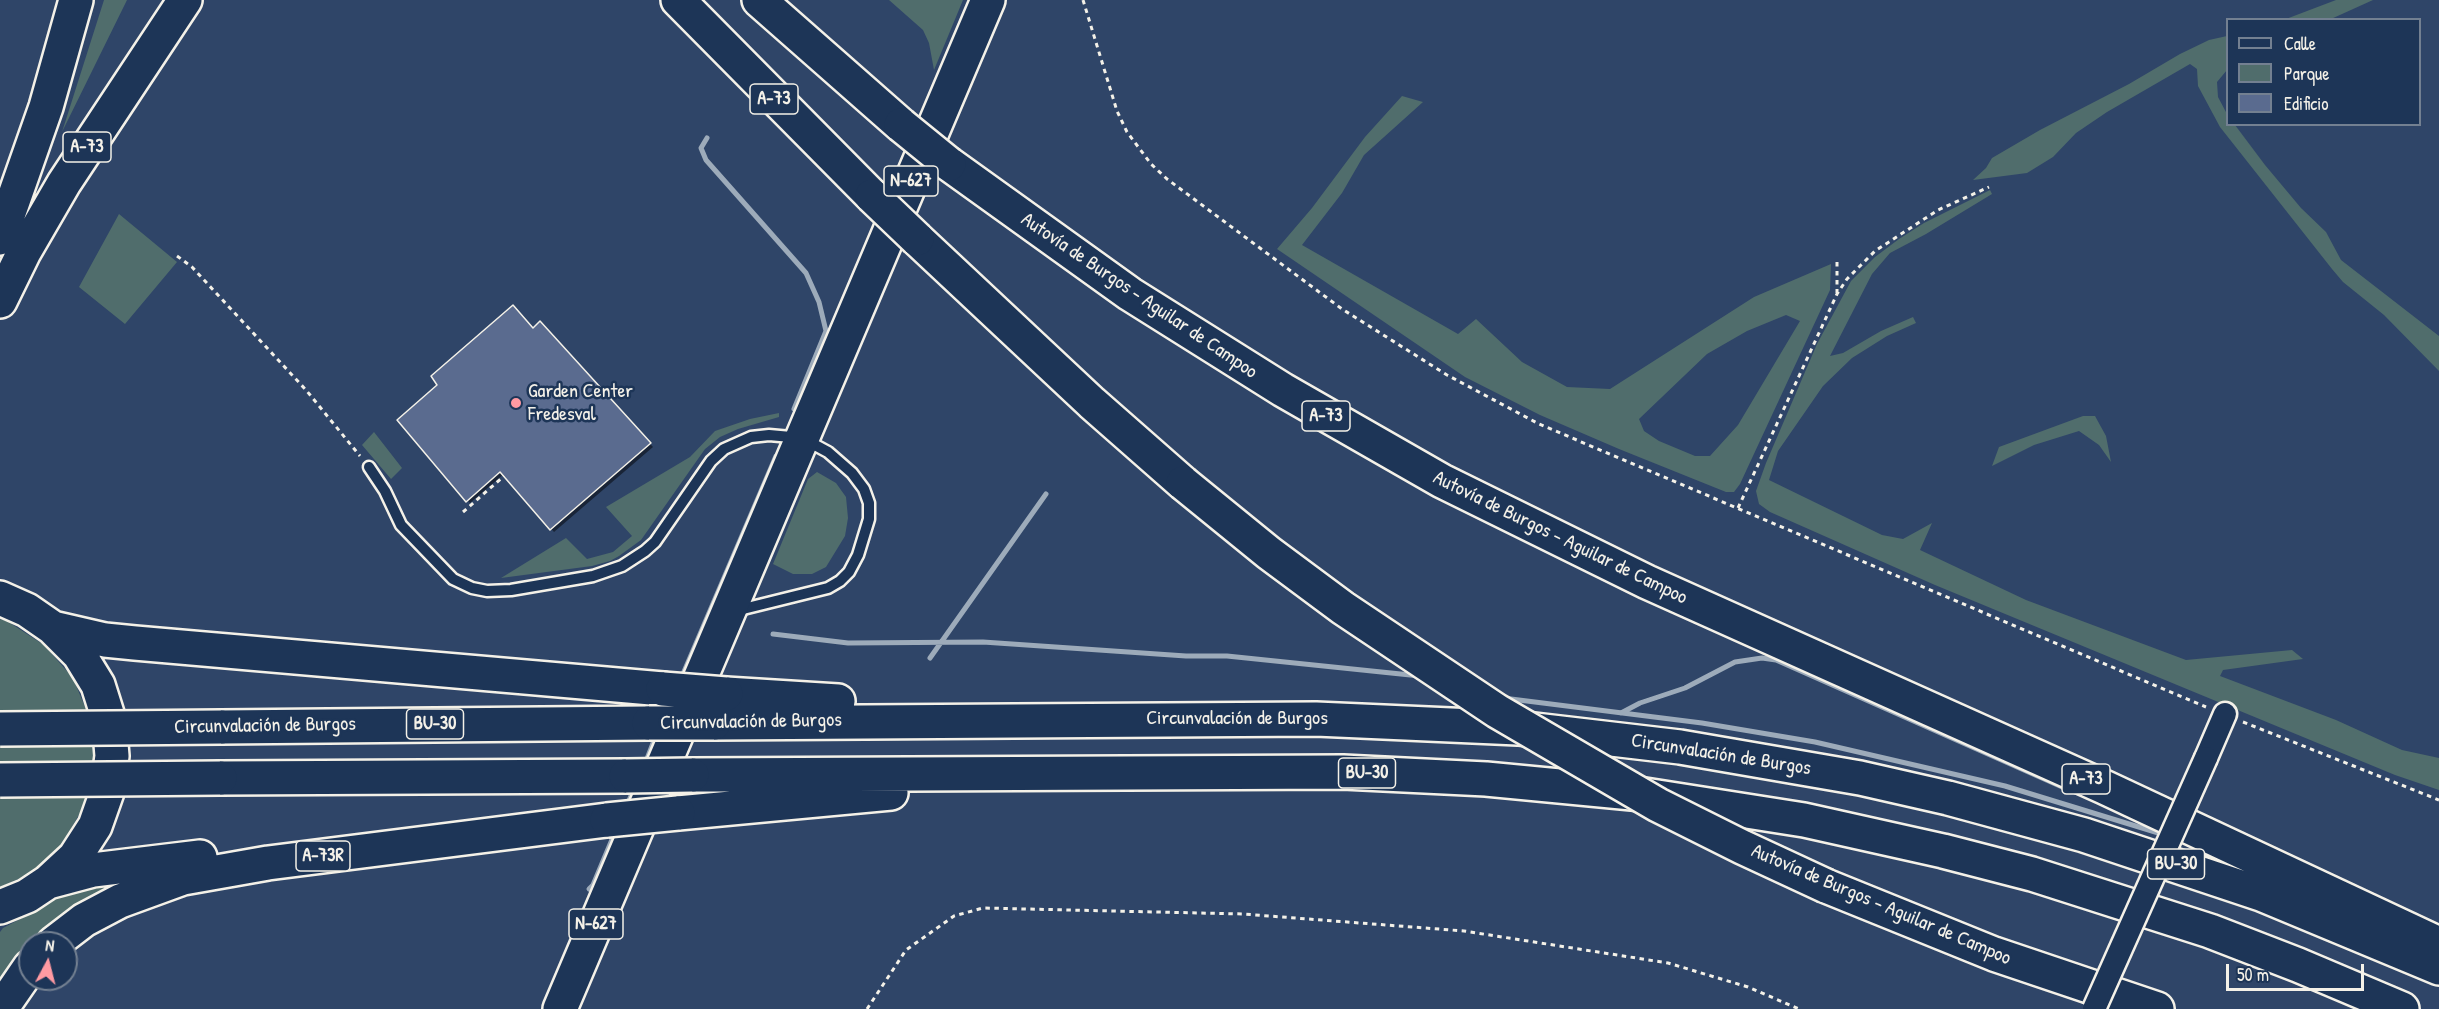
<!DOCTYPE html>
<meta charset="utf-8">
<style>
body{margin:0}
#map{position:relative;width:2439px;height:1009px;overflow:hidden;background:#2f4568;font-family:"Patrick Hand",sans-serif}
canvas{display:block}
.legend{position:absolute;left:2226px;top:18px;width:195px;height:108px;box-sizing:border-box;background:#1d3557;border:2px solid #738091;margin:0;padding:8px 10px;list-style:none;font-size:18px;color:#f4f1e8}
.legend li{display:flex;align-items:center;gap:12px;height:30px}
.legend b{width:30px;border:2px solid #738091}
.north{position:absolute;left:18px;top:931px;width:60px;height:60px;box-sizing:border-box;background:#1d3557;border:2px solid #738091;border-radius:50%;rotate:7deg;font-size:16px;font-weight:700;line-height:24px;text-align:center;color:#f4f1e8}
.north::after{content:'';display:block;margin:auto;width:21px;height:27px;background:#ff9aa2;clip-path:polygon(50% 0,100% 100%,50% 72%,0 100%)}
.scale{position:absolute;left:2226px;top:964px;width:138px;height:27px;box-sizing:border-box;border:3px solid #f4f1e8;border-top:0;padding-left:8px;font-size:18px;line-height:21px;white-space:nowrap;color:#f4f1e8;-webkit-text-stroke:4px #1d3557;paint-order:stroke}
</style>
<div id="map">
<canvas width="2439" height="1009"></canvas>
<ul class="legend">
<li><b style="height:8px;background:#1d3557"></b>Calle</li>
<li><b style="height:16px;background:#506d6c"></b>Parque</li>
<li><b style="height:16px;background:#5a6b8f"></b>Edificio</li>
</ul>
<div class="north">N</div>
<div class="scale">50 m</div>
</div>
<script>
const ctx = document.querySelector('canvas').getContext('2d');
ctx.lineJoin = 'round';
function fillPath(path, color) { ctx.fillStyle = color; ctx.fill(path, 'evenodd'); }
const shape = rows => new Path2D(rows.map(r => 'M' + r).join(''));
function strokePath(path, color, width, dash) { ctx.strokeStyle = color; ctx.lineWidth = width; ctx.lineCap = dash ? 'butt' : 'round'; ctx.setLineDash(dash || []); ctx.stroke(path); }
function drawText(font, color, halo, rows, align = 'center') {
  ctx.font = font + ' "Patrick Hand",sans-serif'; ctx.lineWidth = 5; ctx.setLineDash([]); ctx.textBaseline = 'middle'; ctx.strokeStyle = halo; ctx.fillStyle = color; for (const [text, x, y, turn = 0] of rows) {
    ctx.save(); ctx.translate(x, y); ctx.rotate((+turn || 0) * Math.PI / 180); ctx.textAlign = isNaN(turn) ? turn : align; if (halo) ctx.strokeText(text, 0, 0); ctx.fillText(text, 0, 0); ctx.restore();
  }
}
const green = shape([
 [104,0,127,0,62,132],
 [889,0,963,0,934,70,929,43,923,30],
 [2336,0,2373,0,2331,19,2286,19],
 [2227,36,2227,70,2217,82,2218,97,2227,114,2228,124,2235,125,2265,165,2301,208,2326,232,2341,260,2439,336,2439,371,2384,315,2343,282,2332,269,2220,127,2198,86,2197,69,2190,64,2107,112,2076,133,2053,157,2027,173,1973,180,1986,168,1992,158,2040,130,2129,84,2180,54,2209,40],
 [1402,96,1423,102,1364,155,1342,193,1302,245,1458,334,1476,319,1522,362,1567,387,1610,389,1754,297,1831,264,1830,290,1740,484,1734,492,1726,492,1619,449,1540,415,1465,377,1277,249,1312,208,1365,137],
 [1786,315,1800,321,1738,425,1710,456,1695,456,1659,441,1644,431,1639,419,1707,354,1747,331],
 [1990,190,1992,194,1926,234,1890,253,1872,274,1830,356,1843,353,1881,331,1913,317,1916,323,1887,336,1852,358,1823,386,1778,451,1769,480,1882,535,1903,539,1932,523,1920,550,2026,600,2186,660,2292,650,2303,659,2223,670,2220,676,2336,720,2402,750,2439,758,2439,790,2395,775,1935,585,1770,512,1759,504,1756,491,1766,463,1817,344,1851,281,1875,257,1899,239,1924,223],
 [119,214,177,262,125,324,79,287],
 [779,413,779,417,738,429,720,437,705,449,641,540,619,556,610,561,592,566,501,578,566,538,587,559,613,552,632,536,606,507,690,457,715,431,750,419],
 [2083,416,2095,416,2106,436,2111,462,2099,445,2079,431,2034,445,1992,466,1999,447],
 [374,432,402,468,391,479,362,445],
 [817,472,836,483,846,497,848,518,845,536,826,567,812,574,793,574,773,564,808,479],
 [0,619,7,621,44,645,73,678,90,719,94,763,84,806,62,844,30,874,0,887],
 [130,880,105,889,56,920,17,955,0,978,0,932,3,928,47,905,71,889]
]);
const shadow = shape([
 [543,326,653,447,554,532,504,474,470,503,399,421,533,329]
]);
const stream = shape([
 [707,138,701,148,706,160,806,273,819,302,826,331,794,409],
 [773,634,848,643,983,642,1186,656,1227,656,1420,676],
 [930,658,1046,494],
 [680,681,776,456],
 [1503,698,1702,723,1815,742,2005,786,2165,835],
 [1621,713,1640,703,1685,688,1735,662,1762,658,1776,660,2069,790],
 [645,764,657,733],
 [626,808,635,786],
 [589,889,593,885,616,830]
]);
const building = shape([
 [513,305,533,328,540,321,651,443,550,530,500,472,466,502,397,420,437,385,431,376,513,305]
]);
const path = shape([
 [1083,0,1117,111,1127,132,1151,164,1167,179,1342,309,1447,375,1539,424,2206,707],
 [177,256,192,267,306,390,360,456],
 [1837,262,1837,293],
 [1738,508,1837,294,1847,279,1875,251,1938,210,1989,187],
 [463,512,504,476],
 [2243,722,2439,800],
 [867,1009,906,950,954,916,983,908,1243,914,1464,931,1668,963,1748,987,1799,1009]
]);
const lane = shape([
 [369,467,385,491,401,525,453,579,472,588,487,591,511,590,593,576,622,566,645,551,655,542,711,461,724,449,751,437,769,435,802,438,828,452,852,473,864,489,869,503,869,519,858,555,849,572,840,581,828,588,735,611]
]);
const street = shape([
 [2206,758,2225,714]
]);
const highway = shape([
 [678,0,872,196],
 [759,0,901,125],
 [949,164,1130,294,1283,390,1442,481,1647,582,2104,787,2439,944],
 [0,238,46,107,76,0],
 [917,239,1092,403,1183,483],
 [0,301,24,252,64,183,185,0],
 [0,598,27,610,53,628,79,654,98,685,109,720,112,756,107,792,95,826,75,857,48,882,27,896,0,907],
 [53,628,105,640,135,643,663,689],
 [726,694,838,701],
 [714,723,1316,719,1518,728,1680,747,1860,778,1948,798,2084,835,2261,894,2439,968],
 [221,727,649,723],
 [692,775,1343,772,1486,779,1632,793,1804,820,1943,851,2032,874,2210,931,2298,965,2402,1009],
 [220,778,626,776],
 [678,813,891,793],
 [48,882,93,870,200,857],
 [1826,886,1994,954,2157,1009],
 [54,943,84,920,120,901,183,878,268,863,607,820],
 [1,1009,30,967],
 [560,1009,988,0]
]);
const streetBridge = shape([
 [2094,1009,2206,758]
]);
const highwayBridge = shape([
 [901,125,949,164],
 [872,196,917,239],
 [1183,483,1269,553,1343,608,1497,711,1658,805,1742,847,1826,886],
 [663,689,726,694],
 [649,723,714,723],
 [0,729,221,727],
 [626,776,692,775],
 [0,780,220,778],
 [607,820,678,813]
]);
const markers = [
 [516,403,6,"#ff9aa2"]
];
const shields = [
 [774,99,48],
 [87,147,48],
 [911,181,54],
 [1326,416,48],
 [435,724,57],
 [1367,773,57],
 [2086,779,48],
 [323,856,54],
 [2176,864,57],
 [596,924,54]
];
const shieldNames = [
 ["A-73",774,99],
 ["A-73",87,147],
 ["N-627",911,181],
 ["A-73",1326,416],
 ["BU-30",435,724],
 ["BU-30",1367,773],
 ["A-73",2086,779],
 ["A-73R",323,856],
 ["BU-30",2176,864],
 ["N-627",596,924]
];
const streetNames = [
 ["Autovía de Burgos - Aguilar de Campoo",1139,296,34],
 ["Autovía de Burgos - Aguilar de Campoo",1560,538,26],
 ["Circunvalación de Burgos",1237,719],
 ["Circunvalación de Burgos",751,722,-1],
 ["Circunvalación de Burgos",265,726,-1],
 ["Circunvalación de Burgos",1721,755,9],
 ["Autovía de Burgos - Aguilar de Campoo",1881,905,23]
];
const poiNames = [
 ["Garden Center",528,392],
 ["Fredesval",528,415]
];
fillPath(green, '#506d6c');
fillPath(shadow, '#0007');
strokePath(stream, '#9dabba', 5);
fillPath(building, '#5a6b8f');
strokePath(building, '#f4f1e8', 1.5);
strokePath(lane, '#f4f1e8', 15);
strokePath(street, '#f4f1e8', 27);
strokePath(highway, '#f4f1e8', 38);
strokePath(path, '#f4f1e8', 3, [4.5, 4.5]);
strokePath(lane, '#1d3557', 10);
strokePath(street, '#1d3557', 22);
strokePath(highway, '#1d3557', 33);
strokePath(streetBridge, '#f4f1e8', 27, []);
strokePath(highwayBridge, '#f4f1e8', 38, []);
strokePath(streetBridge, '#1d3557', 22);
strokePath(highwayBridge, '#1d3557', 33);
for (const [x, y, r, color] of markers) { const dot = new Path2D(); dot.arc(x, y, r, 0, 2 * Math.PI); ctx.fillStyle = color; ctx.fill(dot); strokePath(dot, '#1d3557', 2); }
for (const [x, y, w] of shields) { const box = new Path2D(); box.roundRect(x - w / 2, y - 15, w, 30, 4.5); ctx.fillStyle = '#1d3557'; ctx.fill(box); strokePath(box, '#f4f1e8', 1.5); }
drawText('bold 18px', '#f4f1e8', null, shieldNames);
drawText('20px', '#f4f1e8', '#1d3557', streetNames);
drawText('20px', '#f4f1e8', '#1d3557', poiNames, 'left');
</script>
